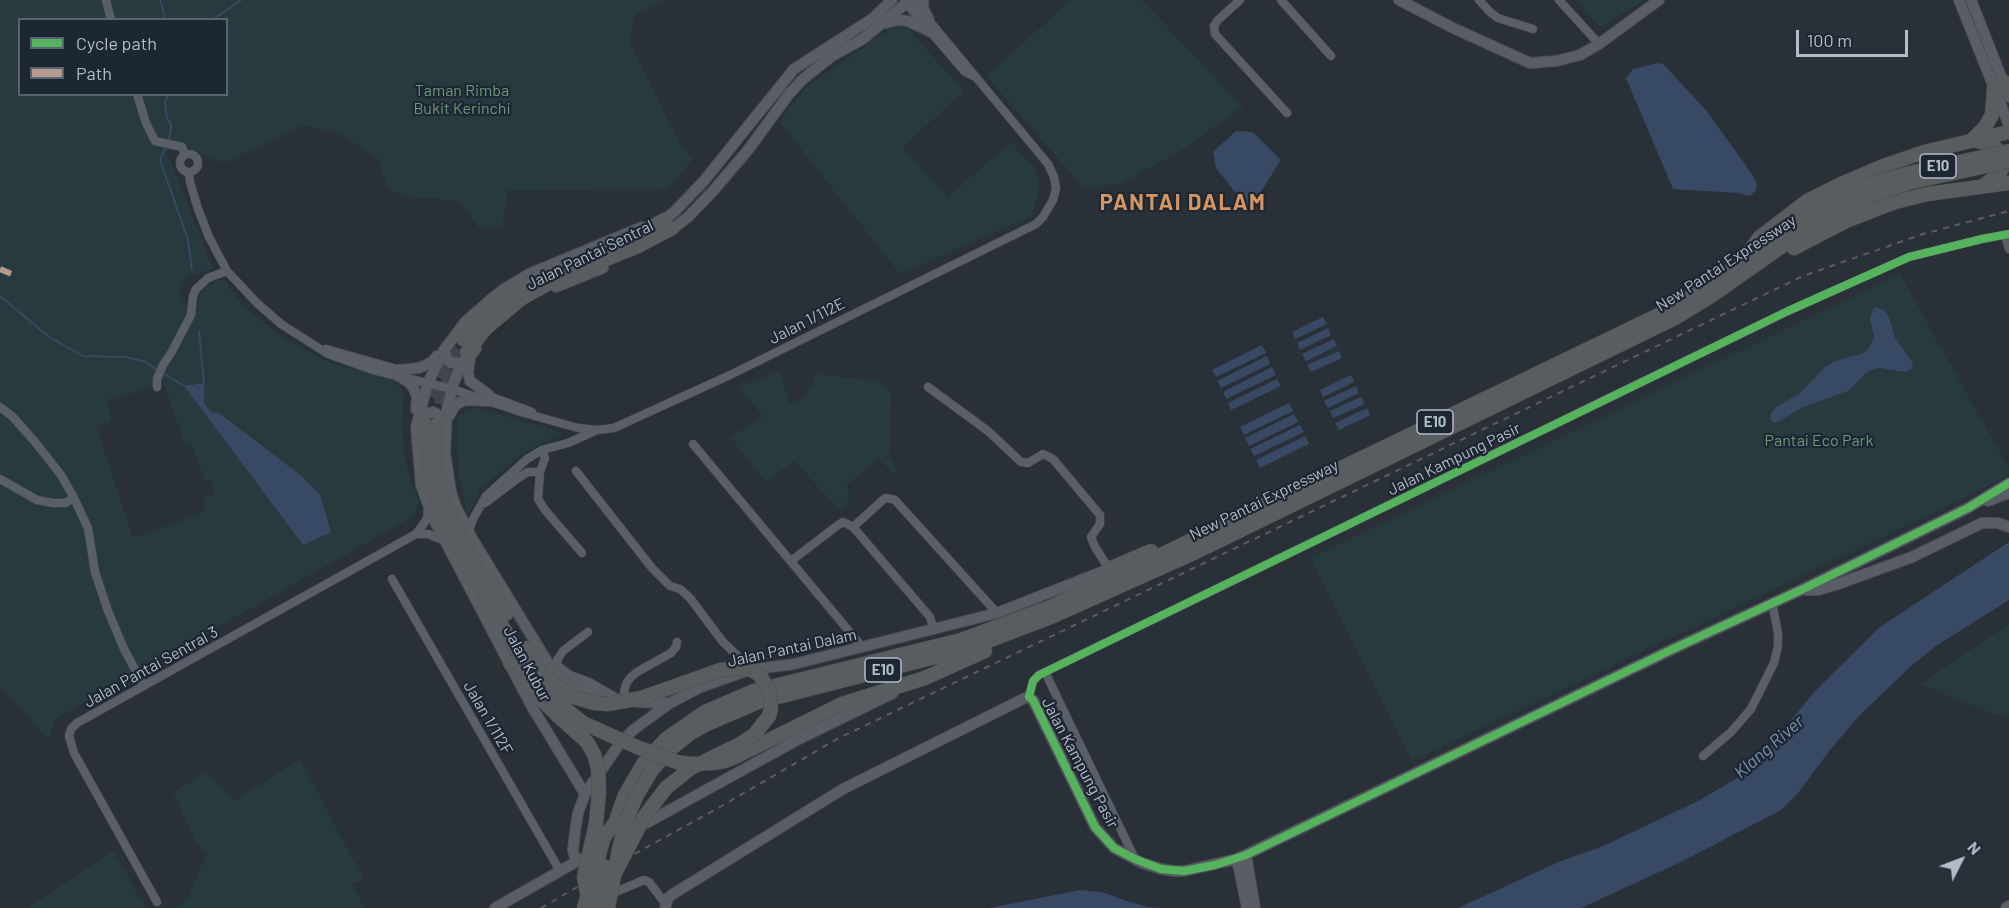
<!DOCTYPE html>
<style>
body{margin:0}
#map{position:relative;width:2009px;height:908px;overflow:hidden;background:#2a3038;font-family:Barlow,sans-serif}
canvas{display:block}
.legend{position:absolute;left:18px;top:18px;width:210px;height:78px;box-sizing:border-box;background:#1d2633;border:2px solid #59626f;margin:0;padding:8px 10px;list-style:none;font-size:18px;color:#b4bcc9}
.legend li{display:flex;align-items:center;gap:12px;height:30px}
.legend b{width:30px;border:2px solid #59626f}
.north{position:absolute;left:1931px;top:830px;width:60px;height:60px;-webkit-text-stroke:4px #1d2633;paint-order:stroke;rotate:48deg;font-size:16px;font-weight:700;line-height:24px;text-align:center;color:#b4bcc9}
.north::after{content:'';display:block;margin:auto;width:21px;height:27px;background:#b4bcc9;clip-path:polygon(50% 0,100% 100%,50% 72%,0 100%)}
.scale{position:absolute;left:1796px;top:30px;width:112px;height:27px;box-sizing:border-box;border:3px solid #b4bcc9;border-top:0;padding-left:8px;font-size:18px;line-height:21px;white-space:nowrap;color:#b4bcc9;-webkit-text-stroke:4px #1d2633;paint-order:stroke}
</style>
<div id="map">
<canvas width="2009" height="908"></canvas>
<ul class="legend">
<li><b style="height:8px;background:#56b35d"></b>Cycle path</li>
<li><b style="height:8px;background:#b69a8f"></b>Path</li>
</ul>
<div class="north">N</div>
<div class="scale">100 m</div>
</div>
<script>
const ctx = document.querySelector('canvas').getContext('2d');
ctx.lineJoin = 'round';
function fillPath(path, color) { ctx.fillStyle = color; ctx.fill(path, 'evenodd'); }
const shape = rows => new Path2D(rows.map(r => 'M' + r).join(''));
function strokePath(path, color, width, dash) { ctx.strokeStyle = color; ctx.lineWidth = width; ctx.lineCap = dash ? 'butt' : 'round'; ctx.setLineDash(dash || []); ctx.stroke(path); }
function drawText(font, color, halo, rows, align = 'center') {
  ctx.font = font + ' Barlow,sans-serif'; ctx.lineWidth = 4.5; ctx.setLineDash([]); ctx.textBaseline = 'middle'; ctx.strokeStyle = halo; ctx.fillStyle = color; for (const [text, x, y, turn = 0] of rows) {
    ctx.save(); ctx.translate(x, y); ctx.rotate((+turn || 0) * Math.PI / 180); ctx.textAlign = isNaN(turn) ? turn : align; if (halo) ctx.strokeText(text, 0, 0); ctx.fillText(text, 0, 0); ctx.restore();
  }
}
const green = shape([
 [0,0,666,0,634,15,630,44,679,143,693,159,668,189,508,190,502,228,479,228,460,201,432,198,414,199,389,190,378,159,340,133,303,125,224,163,185,146,167,152,213,269,187,276,179,292,189,310,154,387,107,400,111,421,96,426,133,538,200,514,205,508,203,497,215,494,211,480,205,482,192,445,186,446,161,377,176,354,196,310,200,295,206,286,217,280,225,280,242,305,282,337,328,362,394,379,404,393,402,426,405,457,409,476,419,501,414,516,54,720,49,740,1,687,0,689],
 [20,20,226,20,226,94,20,94],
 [203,383,204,403,303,545,184,386],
 [1071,0,1142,0,1242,107,1185,148,1120,184,1084,188,986,76],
 [1576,0,1645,0,1600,27],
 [891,28,907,28,964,91,902,148,948,197,1011,142,1036,170,1039,188,1032,216,900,274,779,121,807,86],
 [1900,274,2009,469,2009,475,1954,503,1412,761,1311,558],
 [779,372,790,404,805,396,812,386,815,374,877,381,891,392,889,456,897,469,894,474,878,458,847,485,850,498,841,511,794,461,766,482,730,437,763,417,739,386],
 [475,407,563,433,523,453,480,489,468,516,459,478,457,416],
 [2009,624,2009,717,1994,714,1920,684],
 [300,759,364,880,352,883,365,908,175,908,187,901,206,855,197,843,173,792,206,773,234,801],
 [113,851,146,908,28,908]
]);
const water = shape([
 [1658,63,1663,64,1706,110,1752,174,1757,184,1756,190,1751,195,1747,196,1739,193,1673,189,1626,78,1633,69],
 [1236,131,1253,132,1281,160,1249,210,1216,168,1213,152],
 [1876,307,1885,311,1889,317,1895,338,1912,362,1913,367,1910,370,1905,372,1881,368,1874,369,1867,372,1848,391,1803,407,1778,422,1774,423,1770,419,1771,414,1776,407,1800,393,1825,367,1835,361,1864,353,1869,348,1874,337,1870,319,1873,310],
 [1323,317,1327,324,1295,339,1292,332],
 [1328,328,1331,335,1300,350,1297,343],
 [1334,339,1337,346,1306,361,1302,354],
 [1262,345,1266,353,1216,377,1212,370],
 [1339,351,1342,358,1311,372,1307,365],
 [1267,356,1270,364,1221,388,1217,381],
 [1272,367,1276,375,1226,399,1223,392],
 [1351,375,1354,382,1323,397,1320,390],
 [1277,379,1281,386,1231,410,1228,403],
 [204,383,204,403,212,413,219,413,303,477,320,495,331,532,303,545,184,386],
 [1356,386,1359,393,1328,408,1324,401],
 [1361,397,1365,404,1333,418,1330,411],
 [1289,403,1293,411,1244,435,1240,427],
 [1367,408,1370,415,1339,430,1335,423],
 [1294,414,1298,422,1249,446,1245,438],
 [1300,425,1304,432,1254,456,1250,449],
 [1305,436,1309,444,1260,468,1256,460],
 [2009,542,2009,600,1936,646,1911,666,1858,717,1830,750,1798,793,1781,810,1681,862,1581,908,1458,908,1561,861,1601,847,1698,801,1741,776,1768,749,1814,692,1880,627],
 [1080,890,1102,892,1127,901,1148,907,1163,908,989,908]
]);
const stream = shape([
 [160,0,166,20],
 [212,20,241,0],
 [168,94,165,102,167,118,171,124,171,128,169,140,160,160,188,240,192,269],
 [0,296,49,337,83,356,125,357,146,362,157,370],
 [199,331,204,383],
 [163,373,184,386]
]);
const highwayTunnel = shape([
 [429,396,443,367,463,339],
 [437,425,443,394,452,373,462,359]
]);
const street = shape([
 [106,0,111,20],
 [1240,0,1217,21,1214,26,1215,34,1287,113],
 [1281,0,1331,56],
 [1479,0,1490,12,1498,18,1533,29],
 [1559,0,1599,44],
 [904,1,965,72,973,76],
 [137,94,146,123,155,141,182,147,185,155],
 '180 163a9 9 0 1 1 18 0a9 9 0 1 1-18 0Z',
 [189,172,190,182,198,209,209,237,227,271,257,303,281,324,328,354,373,370,452,389,524,413,578,428,597,430,614,428,730,375,1036,224,1043,217,1053,200,1056,189,1054,177,1048,164,912,0],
 [2005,235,2009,249],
 [326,349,404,371],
 [157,387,157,379,163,365,171,353,191,315,193,296,196,289,208,278,227,271],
 [928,387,988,431,1021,462,1028,463,1043,454,1053,459,1100,515,1100,524,1091,537,1095,547,1109,569],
 [484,394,532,412],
 [0,407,13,417,35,442,61,475,74,498,88,528,95,572,108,611,124,649,144,686],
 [693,444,863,648],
 [542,450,545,458,540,472,538,499,545,510,582,553],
 [576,471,652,568,670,586,680,589,690,598,723,642,742,660,748,669],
 [0,479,37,500,53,503,65,503,74,498],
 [485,503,521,476,528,472,540,472],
 [853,527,884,499,887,498,895,500,997,613],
 [468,533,473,519,486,496,527,459,542,450,568,443,595,431],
 [416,534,428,534,443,540],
 [791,561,838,525,843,522,853,527,930,617,934,630],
 [392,579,560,871],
 [588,632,563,651,557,660,558,666,570,675,589,682,622,701,626,684,630,678,637,672,671,653,676,647,677,642],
 [1045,672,1135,859],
 [1029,697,1033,681,1039,675,1788,311,1909,257,1982,239,2009,234],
 [1703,756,1731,732,1751,709,1774,663,1778,646,1778,633,1772,602],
 [611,894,644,880,649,882,665,903],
 [157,902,74,753,69,736,71,729,77,723,416,534,427,519,428,507]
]);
const secondary = shape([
 [923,0,923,8,929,20],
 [1399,0,1453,28,1530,63,1556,61,1580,55,1599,44,1659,0],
 [1959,0,2009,125],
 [1971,0,2009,97],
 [886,23,899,20,908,21,931,32],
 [657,222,664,220,674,212,703,182,794,69,872,19,892,0],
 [669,232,688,217,713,191,748,150,789,94,803,79,832,56,863,39,910,0],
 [556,287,603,268],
 [476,349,458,372,453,385,447,409,445,453,451,492,456,507,473,540,553,671,572,684,606,698,616,700],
 [444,350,447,359,451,363,461,363,467,359],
 [470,357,468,372,470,381,489,395],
 [399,370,419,368,432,362,437,356],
 [397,375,410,383,414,389,417,397,416,409],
 [449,416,454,407,460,402,467,400,488,401],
 [419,421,424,414,433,412,440,416,446,425],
 [1988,501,2009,493],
 [1805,590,1818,590,1838,584,1912,557,1982,523,1998,523,2009,527],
 [637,702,670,703],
 [585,794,532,707,433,518,421,485,416,427,428,383,444,350,465,322,490,300,504,289,531,273,642,227],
 [639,827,797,740,893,693],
 [1246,855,1255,908],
 [1237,859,1247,908],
 [576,862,573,850,575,832,578,813,585,794,618,746,633,730,670,703,701,687,749,670,794,664,997,613,1109,569],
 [495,908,581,859],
 [665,908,668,898,673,894,843,789,1027,697,1033,700,1095,827,1114,848,1142,863,1161,869,1174,871,1184,871,1237,859,1675,648,1801,590,1968,508,2009,483]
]);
const primary = shape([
 [2007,908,2009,907]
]);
const highway = shape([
 [2003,81,2009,88],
 [1972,140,1985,127,1992,115,1994,88],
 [1974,140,1992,145,2000,152,2003,157,2004,165,1999,174,1983,186],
 [635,237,664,220],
 [1794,248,1846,221,1895,202,1928,194,2009,183],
 [1749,252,1759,238,1807,201,1841,184,1886,165,1924,152,2009,132],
 [463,339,498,303,528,283,551,272],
 [467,352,486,328,522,298,553,281,638,246,672,228],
 [424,422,425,446,428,474,440,515,458,551,527,668,547,694],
 [437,425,436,466,442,492,458,530,491,590],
 [1109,569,1151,551],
 [491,581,506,614],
 [525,648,546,678],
 [510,663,527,685,556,714],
 [735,757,842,704,925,678,985,651],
 [652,770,672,748,689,734,707,724,758,702,967,649,1051,617,1196,552,1675,318,1711,296,1805,230,1845,207,1871,196],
 [615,823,625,795,643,764,666,739,705,712,754,691,961,640,1050,607,1117,576,1671,309,1708,286,1819,209,1867,185]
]);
const rail = shape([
 [541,908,638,852,720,807,837,739,1803,276,1923,234,2009,211]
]);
const highwayBridge = shape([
 [1867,185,1910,173,2009,151],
 [1871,196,1912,182,2009,161],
 [546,678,571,696,594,703,608,704,641,698,720,670,741,668,751,670,760,675,770,693,771,709,769,716,754,735,740,744,691,768,666,788,644,817,612,879],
 [547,694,583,723,637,747,677,762,690,764,713,763,725,761,735,757],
 [556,714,587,742,594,754,598,769,599,792,596,823,584,877,587,893],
 [584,908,604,837,615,823],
 [596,908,605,866],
 [608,908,619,849,627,818,637,795,652,770]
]);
const quiet = shape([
 [0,269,14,275]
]);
const cycleway = shape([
 [2009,234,1982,239,1909,257,1788,311,1039,675,1033,681,1029,697,1033,700,1095,827,1114,848,1135,859,1161,869,1184,871,1215,865,1246,855,1675,648,1801,590,1968,508,2009,483]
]);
const shields = [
 [1938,166,36],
 [1435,422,36],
 [883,670,36]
];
const shieldNames = [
 ["E10",1938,166],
 ["E10",1435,422],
 ["E10",883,670]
];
const parkNames = [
 ["Taman Rimba",462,91],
 ["Bukit Kerinchi",462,109],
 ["Pantai Eco Park",1819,441]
];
const streetNames = [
 ["Jalan Pantai Sentral",590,255,-26],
 ["New Pantai Expressway",1726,263,-33],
 ["Jalan 1/112E",807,321,-27],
 ["Jalan Kampung Pasir",1454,459,-26],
 ["New Pantai Expressway",1264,500,-26],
 ["Jalan Pantai Dalam",792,648,-12],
 ["Jalan Kubur",527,664,62],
 ["Jalan Pantai Sentral 3",151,667,-29],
 ["Jalan 1/112F",488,718,60],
 ["Jalan Kampung Pasir",1080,763,62]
];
const waterNames = [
 ["Klang River",1769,747,-41]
];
const districtNames = [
 ["PANTAI DALAM",1183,203]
];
fillPath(green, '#273a3e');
fillPath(water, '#384963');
strokePath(stream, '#384963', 2);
strokePath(highwayTunnel, '#3f454e', 14, [14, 7]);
strokePath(street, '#484c53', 9);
strokePath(secondary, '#484c53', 12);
strokePath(primary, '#484c55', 14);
strokePath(highway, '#474c53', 15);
strokePath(street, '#5a5e66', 8);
strokePath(secondary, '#595d64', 10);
strokePath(primary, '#5c6168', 12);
strokePath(highway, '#5a5d60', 14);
strokePath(rail, '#595d64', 2, [6, 6]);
strokePath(highwayBridge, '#474c53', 15, []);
strokePath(highwayBridge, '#5a5d60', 14);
strokePath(quiet, '#b69a8f', 6, [12, 6]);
strokePath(cycleway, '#56b35d', 8);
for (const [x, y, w] of shields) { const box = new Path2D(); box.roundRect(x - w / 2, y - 12, w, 24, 4.5); ctx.fillStyle = '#1d2633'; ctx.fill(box); strokePath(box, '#b4bcc9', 1.5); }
drawText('bold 15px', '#b4bcc9', null, shieldNames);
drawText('16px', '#6b9a76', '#1d2633', parkNames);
drawText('16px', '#b4bcc9', '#1d2633', streetNames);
drawText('italic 18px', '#7c92b1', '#1d2633', waterNames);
ctx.letterSpacing = '1.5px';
drawText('bold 22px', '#d59563', '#1d2633', districtNames);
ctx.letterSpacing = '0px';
</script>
